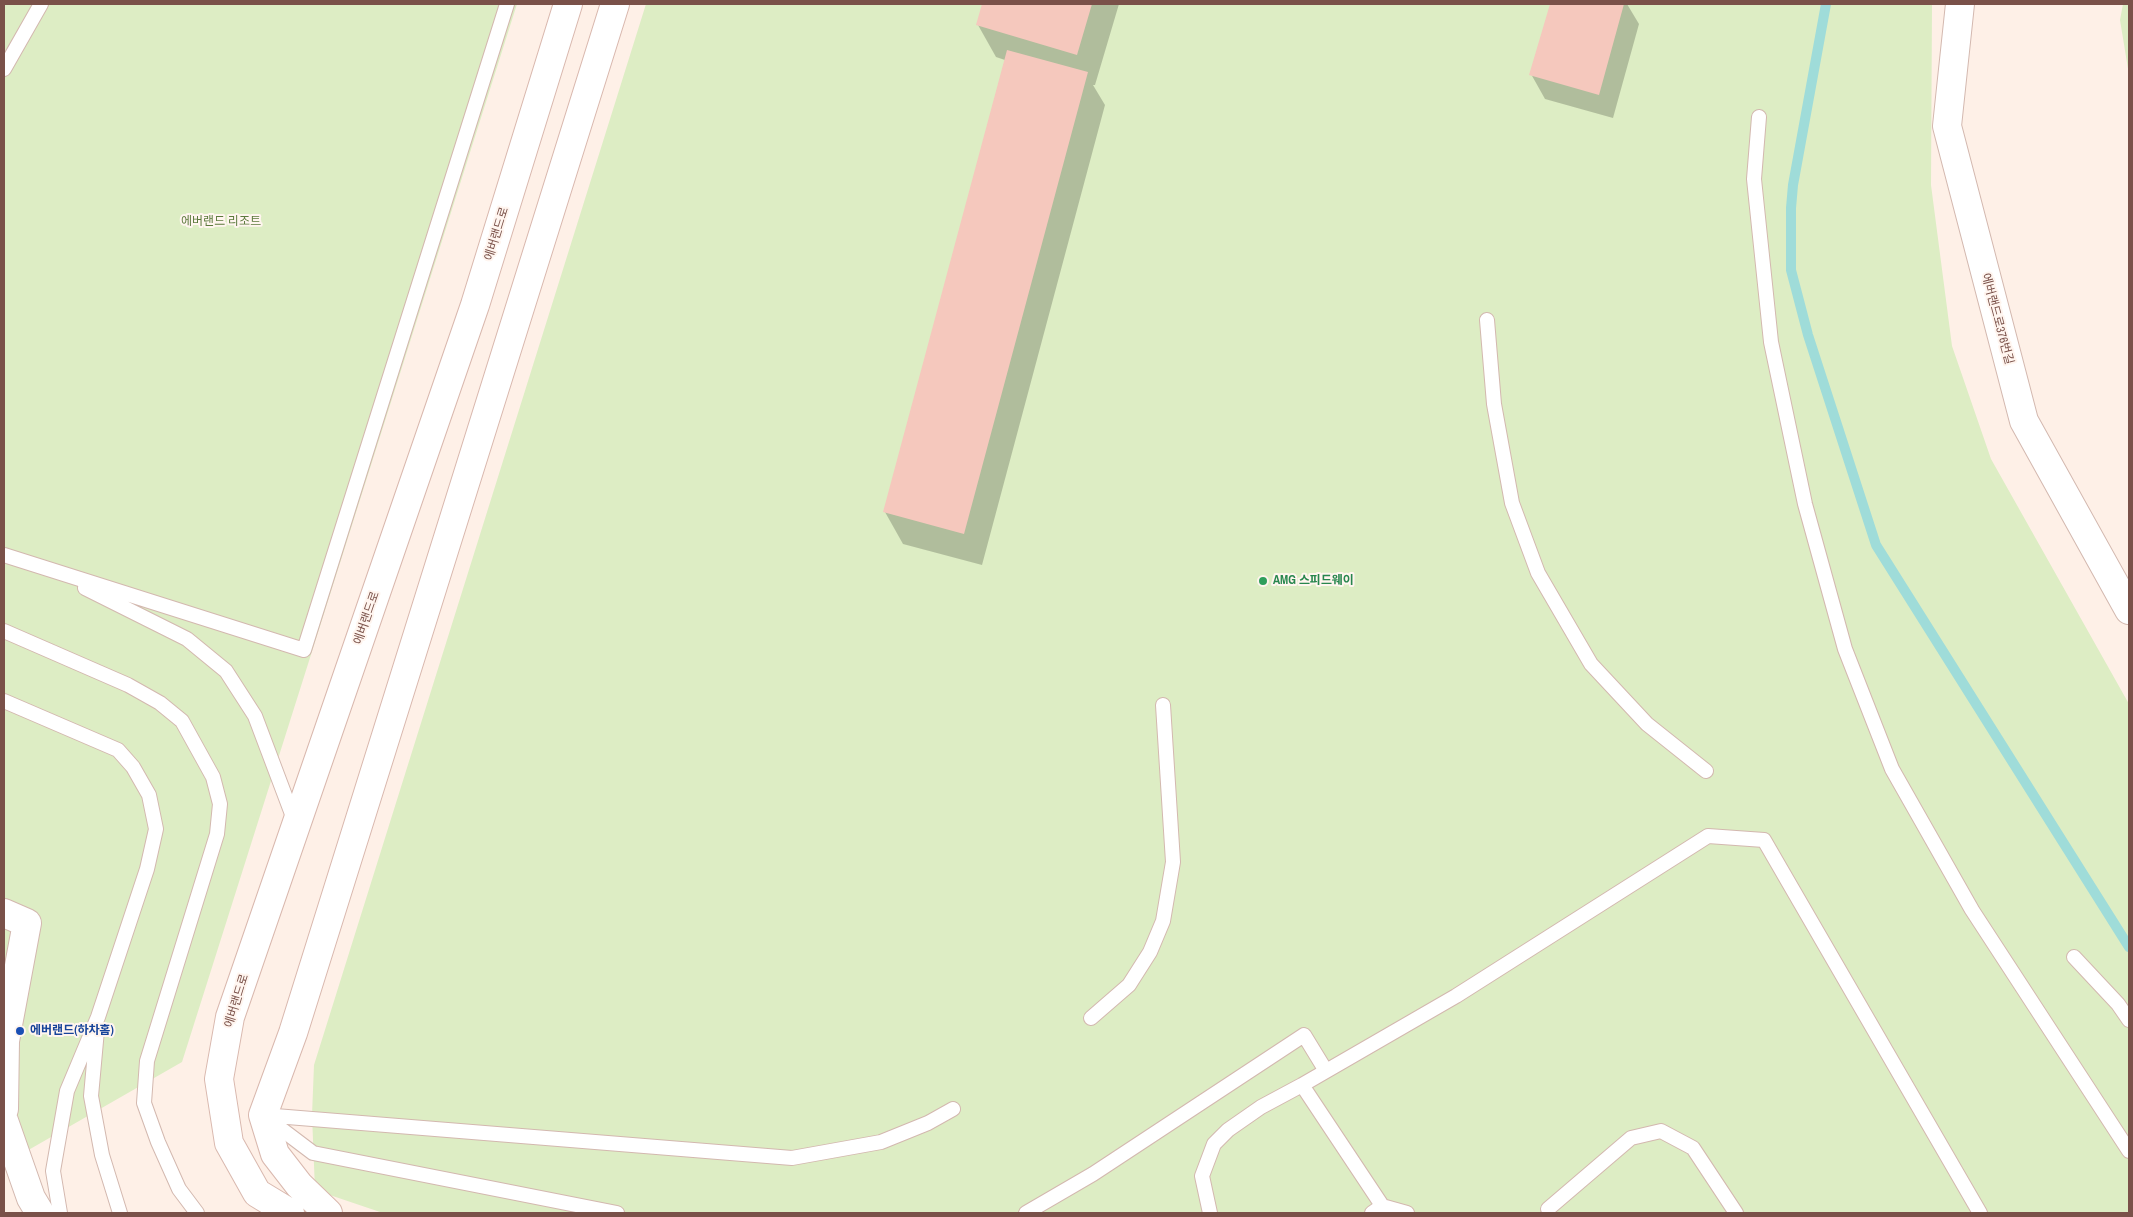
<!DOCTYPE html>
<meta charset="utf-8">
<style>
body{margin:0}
#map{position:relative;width:2133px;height:1217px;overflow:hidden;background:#fef0e7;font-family:"Archivo Narrow",sans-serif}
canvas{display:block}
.frame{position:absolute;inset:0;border:5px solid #7a5149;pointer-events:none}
</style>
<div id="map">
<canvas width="2133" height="1217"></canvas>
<div class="frame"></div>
</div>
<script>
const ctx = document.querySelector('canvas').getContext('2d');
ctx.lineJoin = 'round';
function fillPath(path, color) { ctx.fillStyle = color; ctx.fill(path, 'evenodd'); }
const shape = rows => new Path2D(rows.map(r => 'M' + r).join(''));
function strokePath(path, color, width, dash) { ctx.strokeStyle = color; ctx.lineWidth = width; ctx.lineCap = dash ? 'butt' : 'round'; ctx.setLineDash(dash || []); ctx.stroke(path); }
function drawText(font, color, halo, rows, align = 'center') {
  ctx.font = font + ' "Archivo Narrow","Noto Sans KR",sans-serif'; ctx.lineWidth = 4; ctx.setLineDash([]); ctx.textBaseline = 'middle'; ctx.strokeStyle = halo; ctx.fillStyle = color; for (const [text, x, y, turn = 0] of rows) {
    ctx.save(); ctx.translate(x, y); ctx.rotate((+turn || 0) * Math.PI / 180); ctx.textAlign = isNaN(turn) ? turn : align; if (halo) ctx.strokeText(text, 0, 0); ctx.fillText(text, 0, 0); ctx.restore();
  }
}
const green = shape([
 [4,4,517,4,182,1062,4,1164],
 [646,4,1932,4,1931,185,1952,346,1991,459,2129,704,2129,1213,383,1213,315,1190,312,1115,314,1065],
 [2123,4,2129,4,2129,75,2120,20]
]);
const shadow = shape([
 [984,4,1119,4,1095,85,1093,85,1105,105,982,565,903,544,885,512,1005,60,996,57,978,25],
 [1551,4,1627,4,1639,24,1613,118,1545,99,1531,74]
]);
const stream = shape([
 [1826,4,1793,185,1791,208,1791,270,1808,335,1876,545,2129,947]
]);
const building = shape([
 [982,4,1092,4,1077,55,976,25],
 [1550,4,1624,4,1599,95,1529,75],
 [1007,50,1088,72,964,534,883,512]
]);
const lane = shape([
 [4,69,41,4],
 [1759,117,1754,179,1771,342,1805,504,1845,649,1892,769,1972,910,2129,1151],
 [1487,320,1494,404,1512,503,1538,573,1591,664,1647,724,1706,771],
 [4,555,304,650,507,4],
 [85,588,187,639,226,671,255,716,295,822],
 [4,631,128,685,160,703,182,721,213,777,220,804,217,834,147,1061,144,1103,158,1142,179,1189,197,1213],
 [4,701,118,750,133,767,149,795,156,829,147,869,98,1017,67,1091,53,1171,60,1213],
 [2074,957,2118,1004,2129,1020],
 [1091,1018,1129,985,1150,952,1163,921,1173,862,1163,705],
 [97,1030,91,1096,102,1155,120,1213],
 [1302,1085,1387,1213],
 [263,1115,792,1158,881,1142,928,1123,953,1109],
 [268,1119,313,1153,617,1213],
 [1548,1209,1631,1138,1661,1131,1693,1148,1736,1213],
 [1026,1213,1093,1174,1304,1035,1326,1071],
 [1210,1213,1202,1176,1214,1144,1228,1130,1261,1107,1302,1085,1456,996,1708,836,1764,840,1980,1213],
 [1372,1213,1382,1206,1407,1213]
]);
const street = shape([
 [1960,4,1947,126,2024,421,2129,610],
 [4,913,27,923,5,1041,4,1109],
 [4,1121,31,1198,40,1213]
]);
const secondary = shape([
 [290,1213,257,1193,229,1143,219,1079,230,1017,475,305,568,4],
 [328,1213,299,1185,275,1154,263,1115,293,1033,615,4]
]);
const markers = [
 [1263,581,5,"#2e9e5b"],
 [20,1031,5,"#1a4fb4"]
];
const parkNames = [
 ["에버랜드 리조트",221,222]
];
const streetNames = [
 ["에버랜드로",497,234,-73],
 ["에버랜드로376번길",1997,319,75],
 ["에버랜드로",367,618,-71],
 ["에버랜드로",237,1001,-73]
];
const leisureNames = [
 ["AMG 스피드웨이",1273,581]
];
const transitNames = [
 ["에버랜드(하차홈)",30,1031]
];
fillPath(green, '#ddedc4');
fillPath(shadow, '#0003');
strokePath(stream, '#9fdcd9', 10);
fillPath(building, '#f5c8bd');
strokePath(lane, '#d3b8af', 16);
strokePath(street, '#d3b8af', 30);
strokePath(secondary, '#d9b8ae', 30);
strokePath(lane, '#fff', 14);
strokePath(street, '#fff', 28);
strokePath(secondary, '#fff', 28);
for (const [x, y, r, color] of markers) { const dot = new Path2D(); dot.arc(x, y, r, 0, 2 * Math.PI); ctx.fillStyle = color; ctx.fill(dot); strokePath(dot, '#fff5ef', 2); }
drawText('12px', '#5c7a3d', '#fff5ef', parkNames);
drawText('12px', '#7a5149', '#fff5ef', streetNames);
drawText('bold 12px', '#27864d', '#fff5ef', leisureNames, 'left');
drawText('bold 12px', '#164399', '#fff5ef', transitNames, 'left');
</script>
